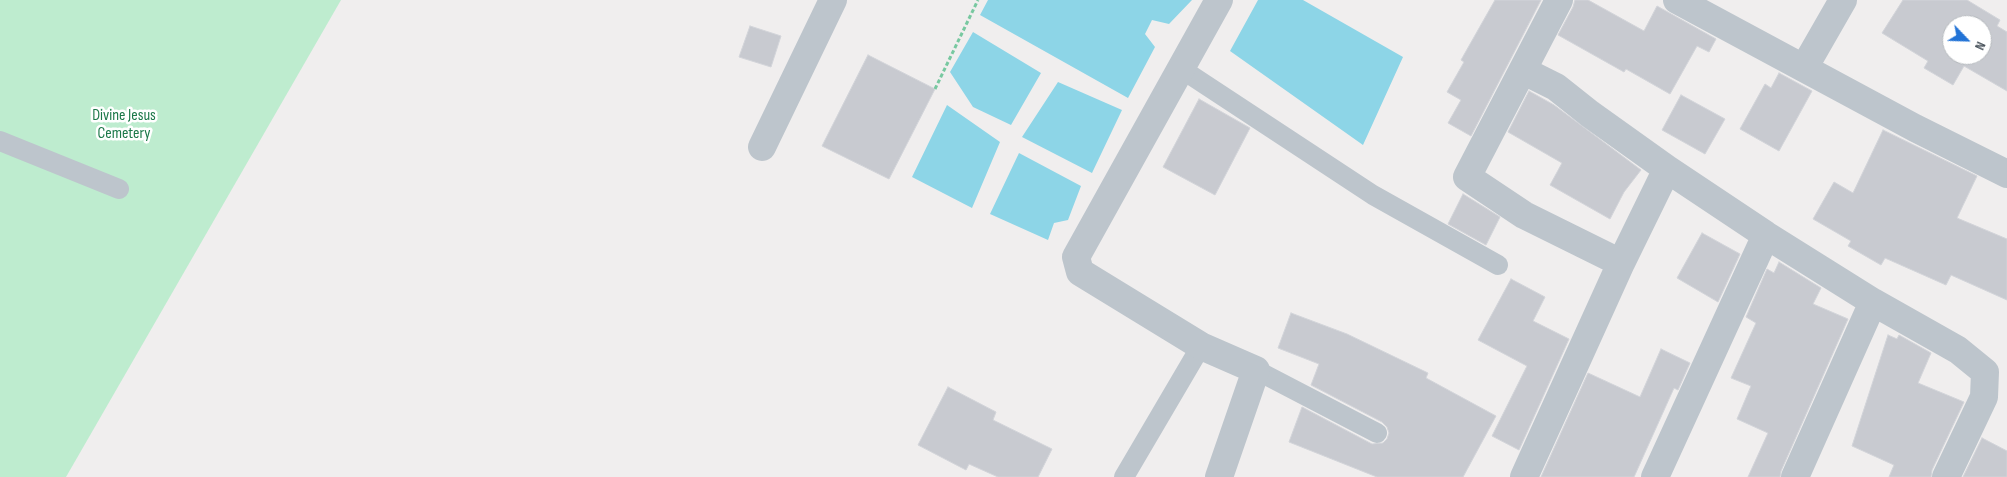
<!DOCTYPE html>
<style>
body{margin:0}
#map{position:relative;width:2007px;height:477px;overflow:hidden;background:#f0eeee;font-family:"Sofia Sans Condensed",sans-serif}
canvas{display:block}
.north{position:absolute;left:1942px;top:15px;width:50px;height:50px;box-sizing:border-box;background:#fff;border:1px solid #b5b9bd;border-radius:50%;rotate:114deg;font-size:14px;font-weight:700;line-height:20px;text-align:center;color:#47515a}
.north::after{content:'';display:block;margin:auto;width:18px;height:22px;background:#2273d6;clip-path:polygon(50% 0,100% 100%,50% 72%,0 100%)}
</style>
<div id="map">
<canvas width="2007" height="477"></canvas>
<div class="north">N</div>
</div>
<script>
const ctx = document.querySelector('canvas').getContext('2d');
ctx.lineJoin = 'round';
function fillPath(path, color) { ctx.fillStyle = color; ctx.fill(path, 'evenodd'); }
const shape = rows => new Path2D(rows.map(r => 'M' + r).join(''));
function strokePath(path, color, width, dash) { ctx.strokeStyle = color; ctx.lineWidth = width; ctx.lineCap = dash ? 'butt' : 'round'; ctx.setLineDash(dash || []); ctx.stroke(path); }
function drawText(font, color, halo, rows, align = 'center') {
  ctx.font = font + ' "Sofia Sans Condensed",sans-serif'; ctx.lineWidth = 5; ctx.setLineDash([]); ctx.textBaseline = 'middle'; ctx.strokeStyle = halo; ctx.fillStyle = color; for (const [text, x, y, turn = 0] of rows) {
    ctx.save(); ctx.translate(x, y); ctx.rotate((+turn || 0) * Math.PI / 180); ctx.textAlign = isNaN(turn) ? turn : align; if (halo) ctx.strokeText(text, 0, 0); ctx.fillText(text, 0, 0); ctx.restore();
  }
}
const green = shape([
 [0,0,341,0,66,477,0,477]
]);
const water = shape([
 [988,0,1192,0,1169,24,1152,20,1145,34,1155,47,1128,98,980,15],
 [1258,0,1303,0,1403,57,1363,145,1230,51],
 [973,32,1041,73,1011,125,973,107,950,72],
 [1058,82,1122,110,1092,173,1022,137],
 [947,105,1000,142,972,208,912,177],
 [1019,153,1081,186,1068,220,1054,223,1048,240,990,214]
]);
const building = shape([
 [1495,0,1541,0,1471,136,1448,123,1461,100,1447,92,1464,62,1461,60,1495,0],
 [1575,0,1588,0,1644,31,1657,6,1716,39,1709,52,1697,46,1670,94,1626,69,1624,72,1558,35,1573,7,1575,0],
 [1903,0,1967,0,2000,20,1997,26,2007,32,2007,91,1964,66,1953,85,1924,68,1928,61,1882,33,1903,0],
 [1952,25,1982,25,1982,55,1952,55,1952,25],
 [750,26,781,36,771,67,739,57,750,26],
 [868,55,935,89,889,179,822,146,868,55],
 [1779,73,1812,91,1779,151,1740,129,1765,84,1771,88,1779,73],
 [1529,91,1554,105,1641,170,1624,192,1610,219,1550,185,1562,163,1508,132,1529,91],
 [1681,95,1725,119,1705,154,1662,130,1681,95],
 [1199,99,1250,128,1215,195,1163,167,1199,99],
 [1883,130,1977,176,1957,218,2007,239,2007,300,1951,275,1946,285,1885,258,1881,265,1848,246,1851,241,1813,219,1834,182,1853,193,1883,130],
 [1463,194,1500,217,1486,245,1448,224,1463,194],
 [1702,233,1740,254,1718,302,1677,278,1702,233],
 [1779,262,1821,288,1813,304,1848,319,1781,471,1780,477,1748,477,1768,433,1737,419,1751,386,1731,378,1756,323,1746,317,1767,269,1774,273,1779,262],
 [1511,279,1545,297,1533,321,1569,339,1519,450,1492,436,1527,366,1478,340,1511,279],
 [1291,313,1347,334,1428,373,1426,378,1496,416,1463,477,1377,477,1289,442,1302,407,1372,444,1383,443,1387,439,1389,433,1387,427,1382,422,1311,385,1319,364,1278,348,1291,313],
 [1888,335,1897,339,1899,335,1931,353,1918,383,1964,402,1932,470,1931,477,1889,477,1894,465,1852,446,1888,335],
 [1661,349,1690,363,1678,390,1674,388,1634,477,1541,477,1588,373,1640,397,1661,349],
 [948,387,996,412,993,420,1052,449,1038,477,998,477,969,464,966,470,918,445,948,387],
 [1982,438,2007,451,2007,477,1963,477,1982,438]
]);
const path = shape([
 [935,89,978,0]
]);
const lane = shape([
 [1180,68,1373,195,1498,265],
 [0,141,119,189],
 [1256,370,1377,433],
 [1124,477,1201,346]
]);
const street = shape([
 [1219,0,1076,257,1080,272,1201,346,1256,370,1219,477],
 [1559,0,1467,177,1524,215,1621,263],
 [1677,0,1915,128,2007,174],
 [1804,68,1843,0],
 [1524,71,1556,87,1590,114,1667,169,1621,263,1524,477],
 [762,147,833,0],
 [1667,169,1766,235,1873,302,1958,350,1985,372,1984,397,1946,477],
 [1655,477,1766,235],
 [1795,477,1873,302]
]);
const parkNames = [
 ["Divine Jesus",124,116],
 ["Cemetery",124,134]
];
fillPath(green, '#beeccf');
fillPath(water, '#8dd5e7');
fillPath(building, '#c8cad0');
strokePath(building, '#d2d4d9', 1);
strokePath(path, '#78c8a0', 3, [4, 2.5]);
strokePath(lane, '#bdc5cc', 20);
strokePath(street, '#bdc5cc', 28);
drawText('16px', '#1c7849', '#fff', parkNames);
</script>
